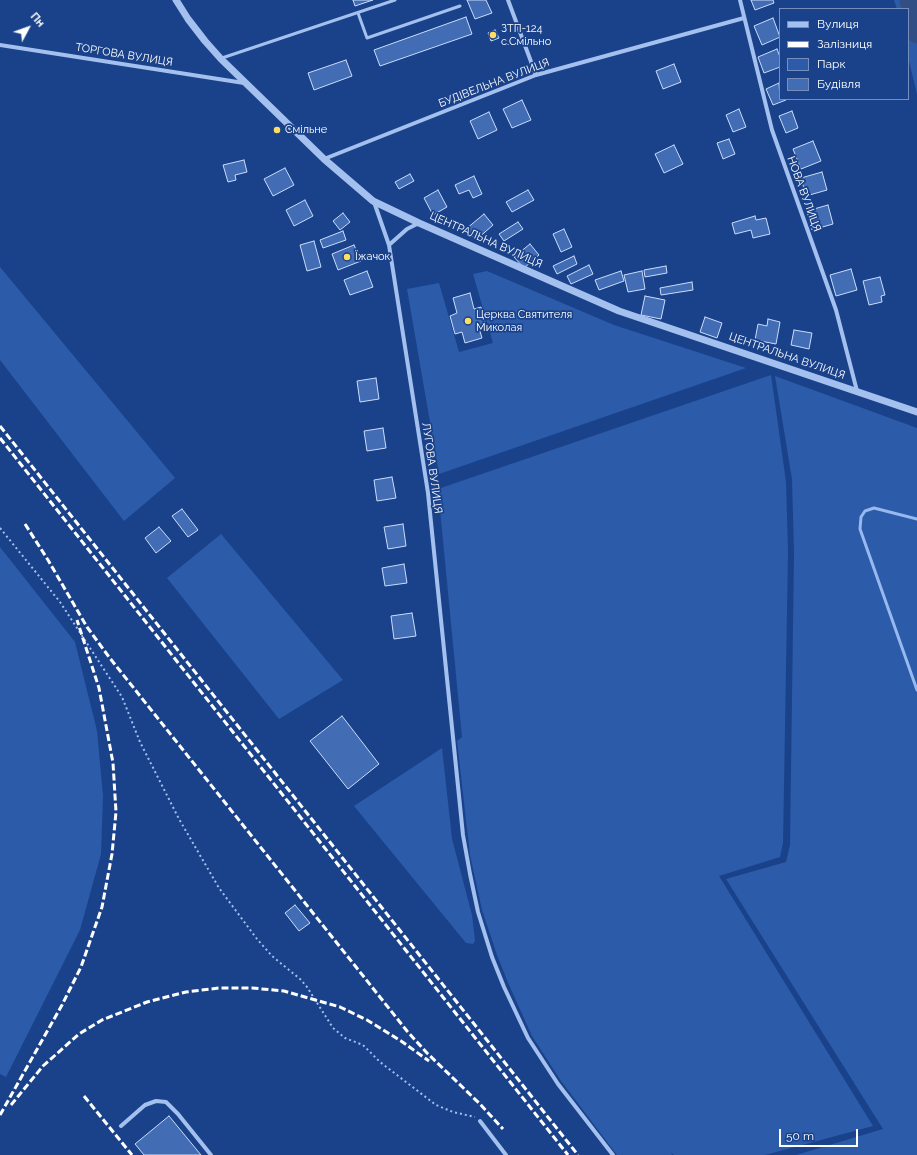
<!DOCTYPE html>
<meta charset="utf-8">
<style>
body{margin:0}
#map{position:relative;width:917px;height:1155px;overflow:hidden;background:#1a428b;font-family:Raleway,sans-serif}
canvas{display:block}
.legend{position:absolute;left:779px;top:8px;width:130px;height:92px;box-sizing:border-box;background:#1a428b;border:1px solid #768eb9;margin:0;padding:5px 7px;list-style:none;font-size:12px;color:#fff}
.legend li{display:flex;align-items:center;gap:8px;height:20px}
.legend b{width:20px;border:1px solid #768eb9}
.north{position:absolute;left:8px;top:8px;width:40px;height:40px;-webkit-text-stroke:3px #1a428b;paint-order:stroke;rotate:49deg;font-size:11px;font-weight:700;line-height:16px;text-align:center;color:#fff}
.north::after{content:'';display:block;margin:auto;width:14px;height:18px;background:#fff;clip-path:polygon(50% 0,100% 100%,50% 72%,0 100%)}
.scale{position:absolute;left:779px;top:1129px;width:79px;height:18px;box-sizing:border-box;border:2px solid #fff;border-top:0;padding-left:5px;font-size:12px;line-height:14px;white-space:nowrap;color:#fff;-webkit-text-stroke:3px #1a428b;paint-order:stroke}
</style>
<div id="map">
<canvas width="917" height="1155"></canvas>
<ul class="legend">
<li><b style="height:5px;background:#a4c0ee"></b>Вулиця</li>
<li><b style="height:5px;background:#fff"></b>Залізниця</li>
<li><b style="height:11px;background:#2c5ba9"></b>Парк</li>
<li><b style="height:11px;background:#426cb4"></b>Будівля</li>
</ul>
<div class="north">Пн</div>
<div class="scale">50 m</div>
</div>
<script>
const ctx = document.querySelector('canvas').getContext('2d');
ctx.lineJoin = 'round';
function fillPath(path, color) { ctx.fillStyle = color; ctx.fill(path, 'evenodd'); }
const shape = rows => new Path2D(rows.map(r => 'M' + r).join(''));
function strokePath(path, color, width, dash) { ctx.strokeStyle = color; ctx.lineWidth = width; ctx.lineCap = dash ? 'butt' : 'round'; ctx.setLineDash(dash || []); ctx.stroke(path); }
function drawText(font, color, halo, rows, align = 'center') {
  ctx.font = font + ' Raleway,sans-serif'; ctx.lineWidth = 3.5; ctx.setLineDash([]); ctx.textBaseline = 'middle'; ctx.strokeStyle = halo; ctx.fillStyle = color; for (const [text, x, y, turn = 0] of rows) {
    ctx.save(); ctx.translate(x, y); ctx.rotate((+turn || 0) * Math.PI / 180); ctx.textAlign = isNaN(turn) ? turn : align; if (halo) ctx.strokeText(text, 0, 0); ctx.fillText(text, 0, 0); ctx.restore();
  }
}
const green = shape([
 [894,0,917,0,917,94,908,57,908,9,897,9],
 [0,267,175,478,124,521,0,360],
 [487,271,614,325,746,368,439,474,407,289,439,283,459,352,493,343,473,274],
 [771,375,786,482,788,552,783,843,780,857,719,876,873,1126,765,1155,674,1155,671,1153,672,1155,617,1155,561,1081,532,1036,509,985,497,955,482,910,470,855,457,741,462,737,438,489],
 [775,376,917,428,917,1155,796,1155,883,1129,726,879,786,862,790,845,794,553,792,479],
 [221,534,343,680,279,719,167,578],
 [0,547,75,642,97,731,103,796,101,854,80,930,6,1077,0,1074],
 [442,748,452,839,472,915,475,941,473,944,466,943,354,806]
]);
const stream = shape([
 [917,519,874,508,865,511,861,517,860,529,917,690]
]);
const river = shape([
 [909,0,917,34]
]);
const building = shape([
 [353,0,373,0,355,6,353,0],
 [467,0,486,0,492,13,475,19,467,0],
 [751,0,773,0,774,3,755,10,751,0],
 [466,17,472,34,380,66,374,50,466,17],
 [773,18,780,37,762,45,754,26,773,18],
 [495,30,499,38,491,41,488,33,495,30],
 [777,49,780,57,780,67,764,73,758,57,777,49],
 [346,60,352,76,314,90,308,73,346,60],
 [674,64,681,82,663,89,656,71,674,64],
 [779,83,780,99,785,99,786,100,773,105,766,89,779,83],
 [522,100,531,120,512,128,503,109,522,100],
 [739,109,746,127,733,132,726,115,739,109],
 [792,111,798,128,786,133,779,116,792,111],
 [489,112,497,130,478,139,470,121,489,112],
 [729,139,735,154,723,159,717,143,729,139],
 [813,141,821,161,801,169,793,149,813,141],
 [674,145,683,164,664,173,655,154,674,145],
 [244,160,247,172,235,175,236,180,228,182,223,165,244,160],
 [285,168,294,185,273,196,264,179,285,168],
 [822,172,827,190,806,196,801,178,822,172],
 [410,174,414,181,399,189,395,182,410,174],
 [474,176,482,194,473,198,469,190,459,194,455,185,474,176],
 [438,190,447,207,433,215,424,198,438,190],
 [528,190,534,200,512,212,506,202,528,190],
 [305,200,313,216,294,226,286,210,305,200],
 [828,205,833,224,812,230,807,211,828,205],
 [343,213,350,222,340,230,333,221,343,213],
 [484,214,493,225,476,240,466,229,484,214],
 [755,216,756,220,766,218,770,234,753,238,751,230,735,234,732,223,755,216],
 [518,222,523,229,504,241,499,234,518,222],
 [564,229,572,247,561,252,553,234,564,229],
 [343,231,346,240,323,248,320,240,343,231],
 [314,241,321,267,307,271,300,245,314,241],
 [530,244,539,255,524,268,514,257,530,244],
 [354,245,361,261,338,270,332,254,354,245],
 [574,256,577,264,557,274,553,266,574,256],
 [589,265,593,274,571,284,567,276,589,265],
 [666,266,667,273,645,277,644,270,666,266],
 [851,269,857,290,836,296,830,275,851,269],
 [367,271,373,287,350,295,344,280,367,271],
 [621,271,624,281,599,290,595,280,621,271],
 [642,271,645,289,628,292,624,275,642,271],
 [880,277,885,295,881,296,882,302,869,305,863,281,880,277],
 [692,282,693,290,661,295,660,288,692,282],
 [470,293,474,309,481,307,486,326,479,328,482,338,465,343,462,332,455,334,450,316,457,313,453,298,470,293],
 [645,296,665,300,661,319,641,315,645,296],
 [705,317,722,323,717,338,700,332,705,317],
 [768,319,780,322,776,344,755,340,758,324,767,326,768,319],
 [794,330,812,333,809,349,791,345,794,330],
 [376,378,379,399,360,402,357,381,376,378],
 [383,428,386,448,367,451,364,431,383,428],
 [392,477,396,498,377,501,374,480,392,477],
 [182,509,198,530,188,537,172,516,182,509],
 [403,524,406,546,388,549,384,527,403,524],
 [159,527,171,541,156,553,145,538,159,527],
 [404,564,407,583,385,586,382,568,404,564],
 [412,613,416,636,394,639,391,616,412,613],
 [342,716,379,764,348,789,310,741,342,716],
 [295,905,310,923,299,931,285,913,295,905],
 [169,1116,201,1155,144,1155,135,1144,169,1116]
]);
const path = shape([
 [0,528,60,602,122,697,140,742,179,819,219,888,257,939,272,956,300,979,307,987,333,1028,345,1038,363,1045,380,1062,436,1105,453,1112,475,1117]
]);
const service = shape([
 [358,13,367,38,460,6],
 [222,58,395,0]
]);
const minor = shape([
 [508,0,536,75],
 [740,0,772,130,836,310,857,391],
 [0,45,244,83],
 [324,159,536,75,744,18],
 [374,202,389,245,428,493,463,835,470,874,478,912,492,957,504,987,528,1038,558,1084,613,1155],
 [389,245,407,229,419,223],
 [480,1121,506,1155],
 [121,1126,145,1105,156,1101,166,1102,178,1114,211,1155]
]);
const tertiary = shape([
 [176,0,188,19,205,41,221,59,324,159,373,201,419,223,619,311,917,412]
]);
const rail = shape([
 [0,426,578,1155],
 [0,438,568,1155],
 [25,524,48,560,87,627,109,657,407,1031,427,1053,480,1104,503,1129],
 [84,1096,132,1155],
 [11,1105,43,1066,79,1034,102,1020,147,1002,186,992,219,988,252,988,284,991,340,1007,367,1020,401,1041,429,1061],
 [0,1115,62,1005,81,967,102,907,112,854,116,812,113,763,99,688,77,620]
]);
const markers = [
 [493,35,4,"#ffde61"],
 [277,130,4,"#ffde61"],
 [347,257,4,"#ffde61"],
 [468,321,4,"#ffde61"]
];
const poiNames = [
 ["ЗТП-124",501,29],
 ["с.Смільно",501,42],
 ["Смільне",285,130],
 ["Їжачок",355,257],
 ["Церква Святителя",476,315],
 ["Миколая",476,328]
];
const streetNames = [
 ["ТОРГОВА ВУЛИЦЯ",124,55,9],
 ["БУДІВЕЛЬНА ВУЛИЦЯ",494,83,-21],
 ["НОВА ВУЛИЦЯ",804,194,70],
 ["ЦЕНТРАЛЬНА ВУЛИЦЯ",486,240,24],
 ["ЦЕНТРАЛЬНА ВУЛИЦЯ",787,356,19],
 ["ЛУГОВА ВУЛИЦЯ",432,468,82]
];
fillPath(green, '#2c5ba9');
strokePath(stream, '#97b9f0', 3);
strokePath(river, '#314f85', 19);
fillPath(building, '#426cb4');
strokePath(building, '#cadcfa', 1);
strokePath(path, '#a4c0ee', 2, [2, 3]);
strokePath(service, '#a4c0ee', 3);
strokePath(minor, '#a4c0ee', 4);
strokePath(tertiary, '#a4c0ee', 7);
strokePath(rail, '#fff', 3, [7, 3]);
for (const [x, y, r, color] of markers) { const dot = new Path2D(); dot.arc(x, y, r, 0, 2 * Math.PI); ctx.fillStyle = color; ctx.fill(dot); strokePath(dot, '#1a428b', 1.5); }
drawText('11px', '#fff', '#1a428b', poiNames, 'left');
drawText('11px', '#fff', '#1a428b', streetNames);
</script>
